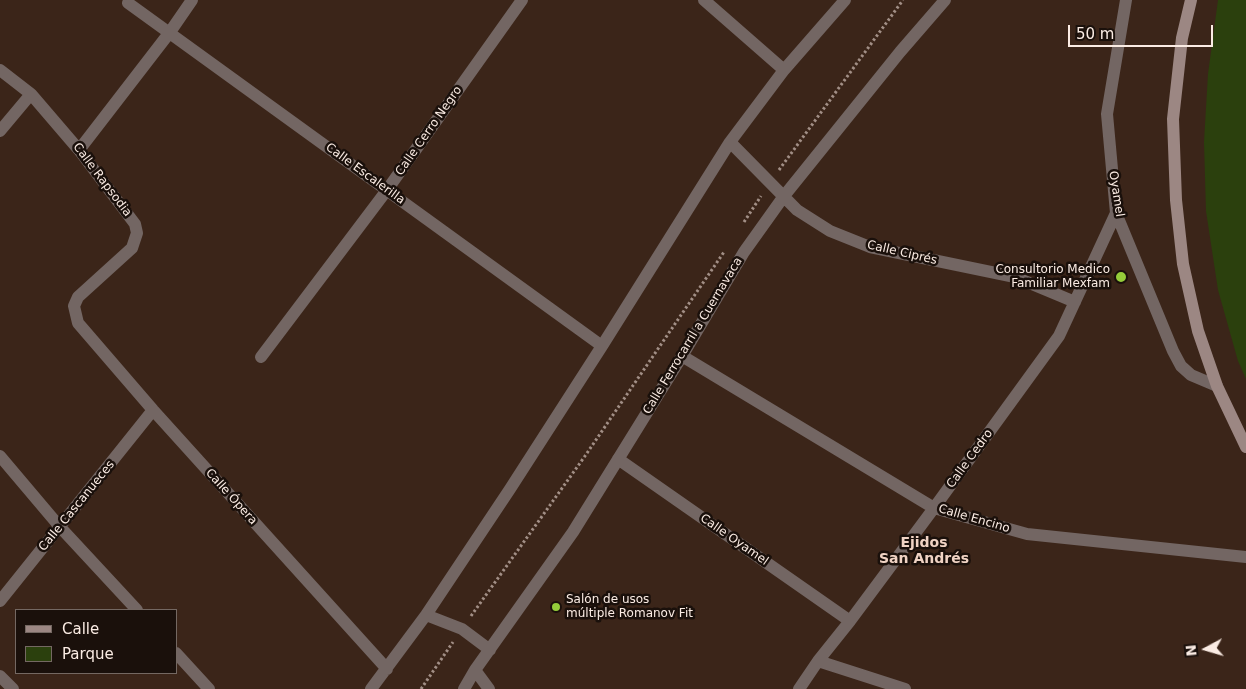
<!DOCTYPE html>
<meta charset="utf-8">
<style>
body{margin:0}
#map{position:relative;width:1246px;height:689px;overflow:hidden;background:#3b2519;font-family:"DejaVu Sans",sans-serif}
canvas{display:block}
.legend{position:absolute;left:15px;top:609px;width:162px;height:65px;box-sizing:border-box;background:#1a100b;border:1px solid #746862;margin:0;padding:6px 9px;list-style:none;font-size:15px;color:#fbece4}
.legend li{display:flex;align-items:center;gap:10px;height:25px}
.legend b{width:25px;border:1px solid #746862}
.north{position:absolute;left:1181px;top:624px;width:50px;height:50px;-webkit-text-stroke:4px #1a100b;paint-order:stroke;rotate:264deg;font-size:14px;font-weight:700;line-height:20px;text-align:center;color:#fbece4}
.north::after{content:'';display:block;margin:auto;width:18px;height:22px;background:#fbece4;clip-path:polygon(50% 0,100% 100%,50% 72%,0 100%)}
.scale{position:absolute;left:1068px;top:25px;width:145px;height:22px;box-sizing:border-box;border:2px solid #fbece4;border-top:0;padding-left:6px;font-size:15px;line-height:18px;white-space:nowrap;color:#fbece4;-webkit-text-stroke:4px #1a100b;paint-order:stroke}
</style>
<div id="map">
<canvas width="1246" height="689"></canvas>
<ul class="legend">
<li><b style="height:6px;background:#9c8783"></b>Calle</li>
<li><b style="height:14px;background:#2b400d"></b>Parque</li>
</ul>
<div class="north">N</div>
<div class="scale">50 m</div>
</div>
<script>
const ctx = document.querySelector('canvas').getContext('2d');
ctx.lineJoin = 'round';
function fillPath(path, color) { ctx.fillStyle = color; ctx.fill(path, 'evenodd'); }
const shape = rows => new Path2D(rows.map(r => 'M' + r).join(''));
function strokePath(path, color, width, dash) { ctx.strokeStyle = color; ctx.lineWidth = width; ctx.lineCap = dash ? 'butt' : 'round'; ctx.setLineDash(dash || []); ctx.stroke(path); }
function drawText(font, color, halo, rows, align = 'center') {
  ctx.font = font + ' "DejaVu Sans",sans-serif'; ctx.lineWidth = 5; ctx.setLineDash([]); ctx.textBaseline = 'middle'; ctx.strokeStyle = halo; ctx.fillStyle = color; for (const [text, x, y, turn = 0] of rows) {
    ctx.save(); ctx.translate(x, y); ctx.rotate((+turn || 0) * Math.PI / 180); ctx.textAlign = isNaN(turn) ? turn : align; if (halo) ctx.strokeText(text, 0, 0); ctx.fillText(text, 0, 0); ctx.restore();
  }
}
const green = shape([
 [1218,0,1246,0,1246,379,1238,361,1218,290,1206,211,1204,142,1208,74]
]);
const path = shape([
 [779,170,903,0],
 [744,222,761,196],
 [471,616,585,456,724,252],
 [421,689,453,642]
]);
const street = shape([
 [704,0,784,70],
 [1126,0,1107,114,1116,213,1173,351,1181,366,1191,375,1217,386],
 [128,3,602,346],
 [0,70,31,94,79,150,135,224,137,233,132,248,78,297,74,306,78,323,153,410,387,669],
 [0,131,31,94],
 [730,142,797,210,830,231,870,247,1015,277,1075,302],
 [79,150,170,32,192,0],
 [682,356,934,508,1027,534,1246,557],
 [261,357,387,190,522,0],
 [0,456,60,527,137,610],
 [618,459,850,621],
 [0,601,153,410],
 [426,615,462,629,490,650],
 [176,653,209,689],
 [818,661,905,689],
 [475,670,489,689],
 [0,676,13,689],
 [371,689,426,615,510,489,602,346,730,142,784,70,845,0],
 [464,689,475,670,573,532,682,356,744,252,784,196,900,52,945,0],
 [799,689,818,661,850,621,934,508,1059,336,1116,213]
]);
const secondary = shape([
 [1191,0,1182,38,1173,119,1176,200,1183,264,1198,331,1217,386,1246,447]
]);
const markers = [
 [1121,277,6,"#95cc3a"],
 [556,607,5,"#95cc3a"]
];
const streetNames = [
 ["Calle Cerro Negro",429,131,-55],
 ["Calle Escalerilla",365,174,36],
 ["Calle Rapsodia",102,180,53],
 ["Oyamel",1116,194,81],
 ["Calle Ciprés",902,253,13],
 ["Calle Ferrocarril a Cuernavaca",693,336,-59],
 ["Calle Cedro",970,459,-54],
 ["Calle Ópera",231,497,48],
 ["Calle Cascanueces",77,506,-51],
 ["Calle Encino",974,519,16],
 ["Calle Oyamel",734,540,35]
];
const poiNames = [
 ["Consultorio Medico",1110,270],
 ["Familiar Mexfam",1110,284],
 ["Salón de usos",566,600,"left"],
 ["múltiple Romanov Fit",566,614,"left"]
];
const neighbourhoodNames = [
 ["Ejidos",924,543],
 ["San Andrés",924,559]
];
fillPath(green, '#2b400d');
strokePath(path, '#a28f86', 3, [2.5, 2.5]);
strokePath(street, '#736663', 12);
strokePath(secondary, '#9c8783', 12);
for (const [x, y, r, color] of markers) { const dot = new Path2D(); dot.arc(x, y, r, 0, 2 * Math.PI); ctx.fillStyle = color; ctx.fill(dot); strokePath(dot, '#1a100b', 2); }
drawText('12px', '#fbece4', '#1a100b', streetNames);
drawText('12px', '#fbece4', '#1a100b', poiNames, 'right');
drawText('bold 14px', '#f0d3c4', '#1a100b', neighbourhoodNames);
</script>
